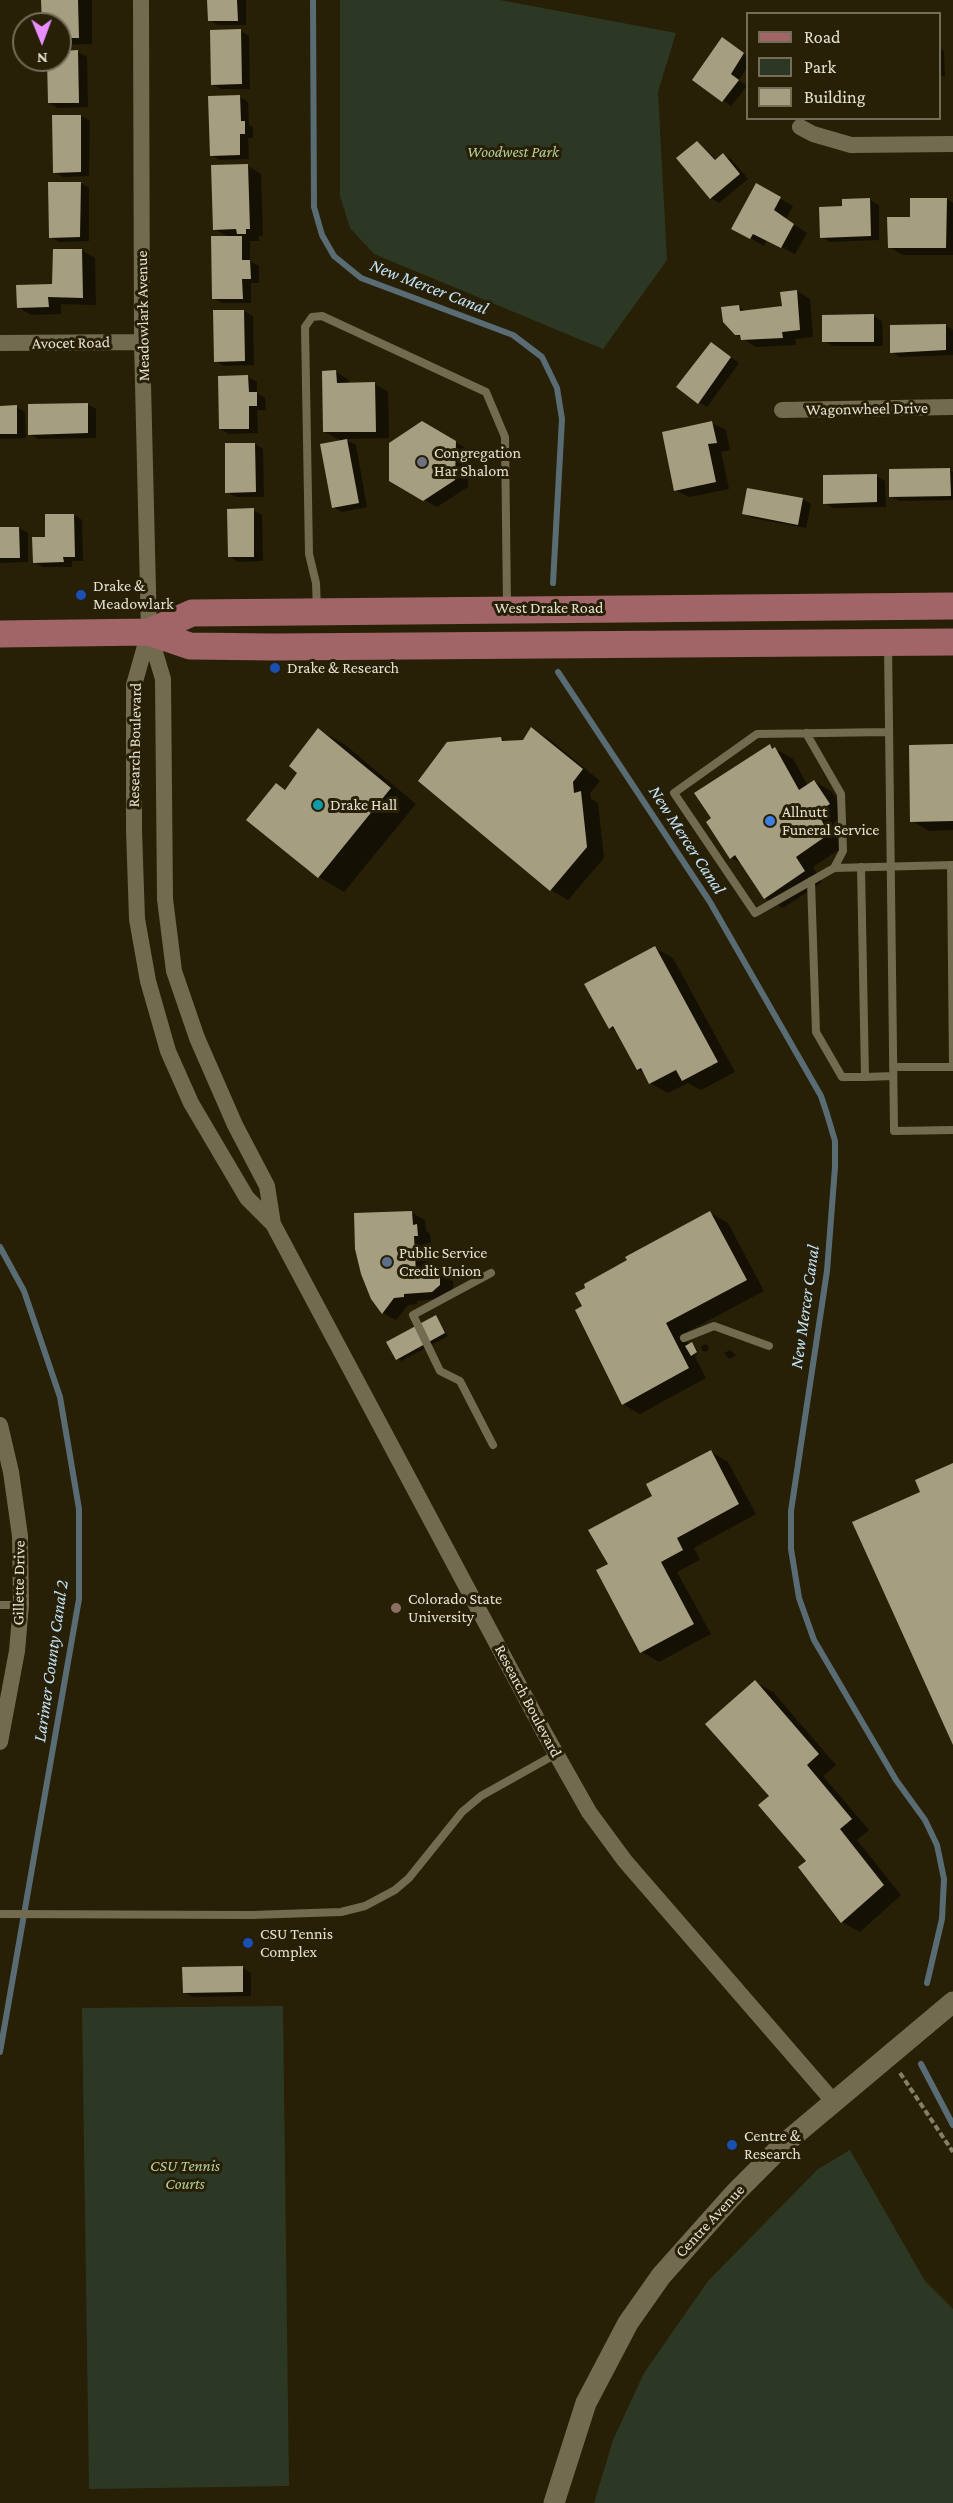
<!DOCTYPE html>
<style>
body{margin:0}
#map{position:relative;width:953px;height:2503px;overflow:hidden;background:#271f06;font-family:"Crimson Pro",serif}
canvas{display:block}
.legend{position:absolute;left:746px;top:12px;width:195px;height:108px;box-sizing:border-box;background:#271f06;border:2px solid #736d58;margin:0;padding:8px 10px;list-style:none;font-size:18px;color:#e6e2d2}
.legend li{display:flex;align-items:center;gap:12px;height:30px}
.legend b{width:30px;border:2px solid #736d58}
.north{position:absolute;left:12px;top:12px;width:60px;height:60px;box-sizing:border-box;background:#271f06;border:2px solid #736d58;border-radius:50%;rotate:179deg;font-size:16px;font-weight:700;line-height:24px;text-align:center;color:#e6e2d2}
.north::after{content:'';display:block;margin:auto;width:21px;height:27px;background:#e88eff;clip-path:polygon(50% 0,100% 100%,50% 72%,0 100%)}
</style>
<div id="map">
<canvas width="953" height="2503"></canvas>
<ul class="legend">
<li><b style="height:8px;background:#a16467"></b>Road</li>
<li><b style="height:16px;background:#2d3824"></b>Park</li>
<li><b style="height:16px;background:#a69e81"></b>Building</li>
</ul>
<div class="north">N</div>
</div>
<script>
const ctx = document.querySelector('canvas').getContext('2d');
ctx.lineJoin = 'round';
function fillPath(path, color) { ctx.fillStyle = color; ctx.fill(path, 'evenodd'); }
const shape = rows => new Path2D(rows.map(r => 'M' + r).join(''));
function strokePath(path, color, width, dash) { ctx.strokeStyle = color; ctx.lineWidth = width; ctx.lineCap = dash ? 'butt' : 'round'; ctx.setLineDash(dash || []); ctx.stroke(path); }
function drawText(font, color, halo, rows, align = 'center') {
  ctx.font = font + ' "Crimson Pro",serif'; ctx.lineWidth = 6; ctx.setLineDash([]); ctx.textBaseline = 'middle'; ctx.strokeStyle = halo; ctx.fillStyle = color; for (const [text, x, y, turn = 0] of rows) {
    ctx.save(); ctx.translate(x, y); ctx.rotate((+turn || 0) * Math.PI / 180); ctx.textAlign = isNaN(turn) ? turn : align; if (halo) ctx.strokeText(text, 0, 0); ctx.fillText(text, 0, 0); ctx.restore();
  }
}
const green = shape([
 [340,0,500,0,676,33,658,92,667,260,603,349,374,254,350,228,340,196],
 [283,2006,289,2486,89,2489,82,2008],
 [850,2150,925,2281,953,2309,953,2503,594,2503,613,2440,644,2373,708,2281,818,2169]
]);
const shadow = shape([
 [43,0,92,0,92,44,60,45,60,24,43,24],
 [209,0,246,0,246,25,218,25,209,20],
 [241,31,249,36,250,89,221,89,212,84],
 [731,44,748,57,748,66,739,80,747,86,731,106,694,80],
 [940,48,944,51,945,76,940,76],
 [60,52,78,52,87,57,88,107,58,108,49,103,48,60,60,60],
 [240,97,248,102,249,125,253,127,253,138,248,138,249,159,220,160,211,155],
 [81,116,90,121,89,176,63,177,55,172],
 [697,142,717,160,723,155,732,160,748,179,719,203,711,198],
 [248,166,261,174,263,236,259,236,259,241,250,241,250,261,259,266,259,283,251,283,251,303,222,303,214,298,229,237,214,229],
 [81,183,89,188,89,241,59,242,50,237],
 [756,185,793,206,786,219,807,233,795,254,767,240,764,246,733,228],
 [947,199,953,203,953,255,903,255,889,247,912,218],
 [870,200,879,205,879,240,830,242,821,237],
 [81,250,95,258,96,305,61,304,61,314,31,315,18,307,54,285],
 [797,291,810,299,813,337,795,339,796,345,756,347,736,334,739,307,748,312,784,307,782,293],
 [244,311,253,316,254,365,224,366,215,361,215,312],
 [874,316,882,321,883,346,833,346,824,341],
 [946,326,953,330,953,355,900,357,892,352],
 [712,344,739,363,707,407,699,402],
 [336,372,349,380,349,384,375,384,388,392,389,438,345,439,356,445,367,507,342,512,333,507,342,441,325,432],
 [248,377,257,382,257,393,265,398,266,410,257,410,258,433,229,434,220,429],
 [87,404,96,409,96,438,38,439,30,434],
 [0,407,16,407,25,412,26,438,0,439],
 [423,423,469,450,468,487,437,507,390,480],
 [712,423,726,430,730,450,721,452,729,489,689,497,675,490],
 [255,444,263,449,264,497,236,497,227,492],
 [950,470,953,472,953,500,899,501,891,496],
 [876,476,885,481,886,507,833,508,825,503],
 [802,499,811,504,806,528,752,518,743,513],
 [253,510,262,515,263,561,238,562,229,556],
 [74,515,82,520,83,561,72,561,72,567,43,567,34,562,47,538],
 [0,528,19,528,28,533,28,562,0,563],
 [532,729,549,739,600,781,590,793,591,799,598,803,604,858,568,900,551,890,501,738,508,742,524,741],
 [319,730,344,744,416,804,344,892,319,877,277,785,286,790,299,773],
 [770,746,793,759,808,786,814,781,832,792,846,814,833,823,846,845,813,867,822,882,783,908,765,898,744,865,731,858],
 [953,746,953,830,929,831,912,821],
 [655,948,673,958,735,1072,701,1090,688,1083,668,1093,650,1083,645,1074,638,1069,618,1033,610,1028],
 [412,1213,425,1220,426,1231,430,1234,431,1243,427,1243,429,1274,440,1273,453,1281,453,1290,449,1297,417,1301,417,1304,408,1305,396,1320,383,1313,372,1298],
 [710,1213,728,1223,764,1291,683,1334,689,1345,692,1344,698,1350,694,1356,699,1353,695,1357,706,1378,640,1414,623,1404],
 [436,1317,448,1336,401,1361,397,1359],
 '701.5 1348a3.5 3.5 0 1 1 7 0a3.5 3.5 0 1 1-7 0Z',
 [730,1350,736,1355,729,1359,724,1353],
 [711,1452,728,1462,756,1514,694,1548,700,1560,677,1572,711,1634,659,1662,642,1652,610,1564,654,1497],
 [755,1682,773,1692,836,1765,823,1776,869,1830,857,1840,901,1895,860,1932,842,1922,800,1867,808,1861],
 [243,1968,251,1973,251,1996,193,1997,184,1992]
]);
const stream = shape([
 [313,0,314,207,322,235,334,256,361,278,513,335,542,357,557,388,562,419,553,583],
 [558,672,710,902,821,1096,827,1114,835,1141,835,1167,827,1271,791,1511,791,1549,799,1598,814,1640,896,1780,925,1820,937,1845,944,1879,942,1919,927,1983],
 [0,1247,24,1291,60,1397,79,1509,79,1599,0,2052],
 [921,2064,953,2125]
]);
const building = shape([
 [41,0,78,0,79,38,60,38,60,24,42,24],
 [207,0,237,0,238,21,208,21],
 [241,29,242,84,211,85,210,30],
 [722,37,744,53,731,74,739,80,722,102,692,80],
 [78,50,79,103,48,103,47,60,60,60,60,51],
 [240,95,241,121,245,121,245,134,240,134,240,155,210,156,208,96],
 [52,115,81,115,81,172,53,173],
 [697,141,715,160,723,153,740,174,710,199,676,158],
 [248,164,250,229,246,229,246,234,237,234,236,229,213,230,211,165],
 [48,182,81,182,80,237,49,238],
 [756,183,781,197,774,210,794,224,781,248,753,234,750,239,731,229],
 [870,198,871,236,820,238,819,207,842,206,842,199],
 [910,198,947,198,946,248,888,248,887,217,910,217],
 [211,236,242,236,242,260,250,260,251,279,242,279,243,299,212,299],
 [53,249,82,249,83,298,48,297,49,307,17,308,16,285,52,284],
 [797,290,800,330,782,332,783,338,741,340,740,335,735,335,723,322,721,307,739,305,740,311,782,306,780,292],
 [213,310,244,310,245,361,214,362],
 [874,314,874,342,822,342,822,315],
 [946,324,946,350,890,353,890,325],
 [711,342,731,357,698,404,676,387],
 [336,370,337,383,375,382,376,432,323,432,322,371],
 [248,375,249,392,257,392,257,406,249,406,249,429,219,429,218,376],
 [88,403,88,433,28,435,28,404],
 [17,405,17,434,0,434,0,406],
 [422,421,456,441,455,480,423,501,389,481,389,443],
 [712,421,717,443,708,444,716,482,674,491,662,432],
 [347,439,359,503,332,508,320,444],
 [225,443,255,443,256,492,225,493],
 [950,468,951,496,889,497,889,469],
 [877,474,877,502,823,504,823,475],
 [747,488,803,498,798,525,742,514],
 [254,508,254,557,228,557,227,509],
 [45,514,74,514,75,557,63,557,64,562,33,563,32,537,45,537],
 [0,527,19,527,20,558,0,558],
 [531,727,583,769,573,782,574,793,581,791,587,847,550,891,418,781,447,742,501,737,502,741,523,740],
 [318,728,391,788,318,878,246,820,276,783,285,790,297,773,289,766],
 [770,744,772,749,775,747,799,790,814,780,830,804,817,812,829,834,796,857,805,871,764,899,735,855,730,859,706,822,711,818,694,793],
 [953,744,953,821,910,822,909,745],
 [655,946,718,1062,682,1081,676,1070,649,1084,641,1068,637,1070,613,1026,609,1029,584,984],
 [412,1211,413,1225,417,1224,418,1236,414,1236,416,1273,440,1271,440,1285,432,1292,404,1294,404,1297,394,1298,382,1314,371,1299,361,1274,355,1249,354,1213],
 [710,1211,747,1280,666,1323,689,1368,622,1405,575,1310,582,1306,575,1293,585,1288,584,1284,627,1260,625,1257],
 [436,1315,445,1333,396,1360,386,1342],
 [692,1342,697,1352,691,1356,685,1346],
 [711,1450,739,1504,677,1538,683,1550,661,1562,694,1624,640,1653,596,1570,608,1564,588,1530,652,1496,646,1484],
 [953,1463,953,1745,852,1522,920,1492,915,1480],
 [755,1680,819,1754,807,1765,852,1819,840,1829,884,1885,841,1923,798,1867,806,1861,758,1805,769,1796,705,1724],
 [243,1966,243,1992,183,1993,182,1967]
]);
const path = shape([
 [900,2073,953,2152]
]);
const service = shape([
 [317,610,316,583,309,554,305,327,312,317,322,316,486,392,505,437,507,606],
 [888,645,894,1131,953,1130],
 [888,732,757,734,674,793,755,913,834,868,953,865],
 [806,733,841,794,843,851,834,868],
 [811,881,816,1032,842,1077,865,1077,861,867],
 [893,1067,953,1067,951,865],
 [865,1077,893,1076],
 [491,1273,413,1315,440,1371,460,1381,493,1445],
 [684,1338,714,1326,769,1346],
 [0,1605,21,1605],
 [0,1914,252,1915,341,1912,365,1906,395,1890,409,1878,462,1812,481,1796,556,1754]
]);
const minor = shape([
 [141,0,142,342,149,632,163,679,165,899,174,971,197,1038,235,1125,267,1186,273,1224],
 [800,127,813,134,851,145,953,144],
 [0,343,142,342],
 [782,410,953,407],
 [149,632,134,685,134,830,137,919,148,981,168,1051,191,1103,247,1198,273,1224,545,1734,589,1812,625,1861,833,2101],
 [0,1425,11,1472,20,1536,21,1605,17,1651,0,1742]
]);
const tertiary = shape([
 [554,2503,586,2403,628,2323,661,2276,735,2193,785,2143,953,2002]
]);
const primary = shape([
 [149,632,192,613,953,606],
 [0,634,149,632,190,646,274,647,953,642]
]);
const markers = [
 [422,462,6,"#6b7280"],
 [81,595,6,"#1a4fb4"],
 [275,668,6,"#1a4fb4"],
 [318,805,6,"#0f9aa8"],
 [770,821,6,"#3f7fe0"],
 [387,1262,6,"#5c6f8a"],
 [396,1608,6,"#8d6e63"],
 [248,1943,6,"#1a4fb4"],
 [732,2145,6,"#1a4fb4"]
];
const parkNames = [
 ["Woodwest Park",513,152],
 ["CSU Tennis",185,2166],
 ["Courts",185,2184]
];
const streetNames = [
 ["Meadowlark Avenue",143,316,-91],
 ["Avocet Road",71,343,-1],
 ["Wagonwheel Drive",867,409,-1],
 ["West Drake Road",549,608],
 ["Research Boulevard",135,745,-89],
 ["Gillette Drive",19,1583,-89],
 ["Research Boulevard",528,1701,62],
 ["Centre Avenue",710,2221,-47]
];
const poiNames = [
 ["Congregation",434,453],
 ["Har Shalom",434,471],
 ["Drake &",93,586],
 ["Meadowlark",93,604],
 ["Drake & Research",287,668],
 ["Drake Hall",330,805],
 ["Allnutt",782,812],
 ["Funeral Service",782,830],
 ["Public Service",399,1253],
 ["Credit Union",399,1271],
 ["Colorado State",408,1599],
 ["University",408,1617],
 ["CSU Tennis",260,1934],
 ["Complex",260,1952],
 ["Centre &",744,2136],
 ["Research",744,2154]
];
const waterNames = [
 ["New Mercer Canal",429,287,21],
 ["New Mercer Canal",687,840,57],
 ["New Mercer Canal",805,1307,-82],
 ["Larimer County Canal 2",51,1661,-82]
];
fillPath(green, '#2d3824');
fillPath(shadow, '#0007');
strokePath(stream, '#596c74', 6);
fillPath(building, '#a69e81');
strokePath(path, '#86806b', 4, [6, 3]);
strokePath(service, '#736b50', 8);
strokePath(minor, '#736b50', 16);
strokePath(tertiary, '#736b50', 21);
strokePath(primary, '#a16467', 27);
for (const [x, y, r, color] of markers) { const dot = new Path2D(); dot.arc(x, y, r, 0, 2 * Math.PI); ctx.fillStyle = color; ctx.fill(dot); strokePath(dot, '#271f06', 2); }
drawText('italic 16px', '#b4d19d', '#271f06', parkNames);
drawText('16px', '#e6e2d2', '#271f06', streetNames);
drawText('16px', '#e6e2d2', '#271f06', poiNames, 'left');
drawText('italic 18px', '#c3e3f9', '#271f06', waterNames);
</script>
